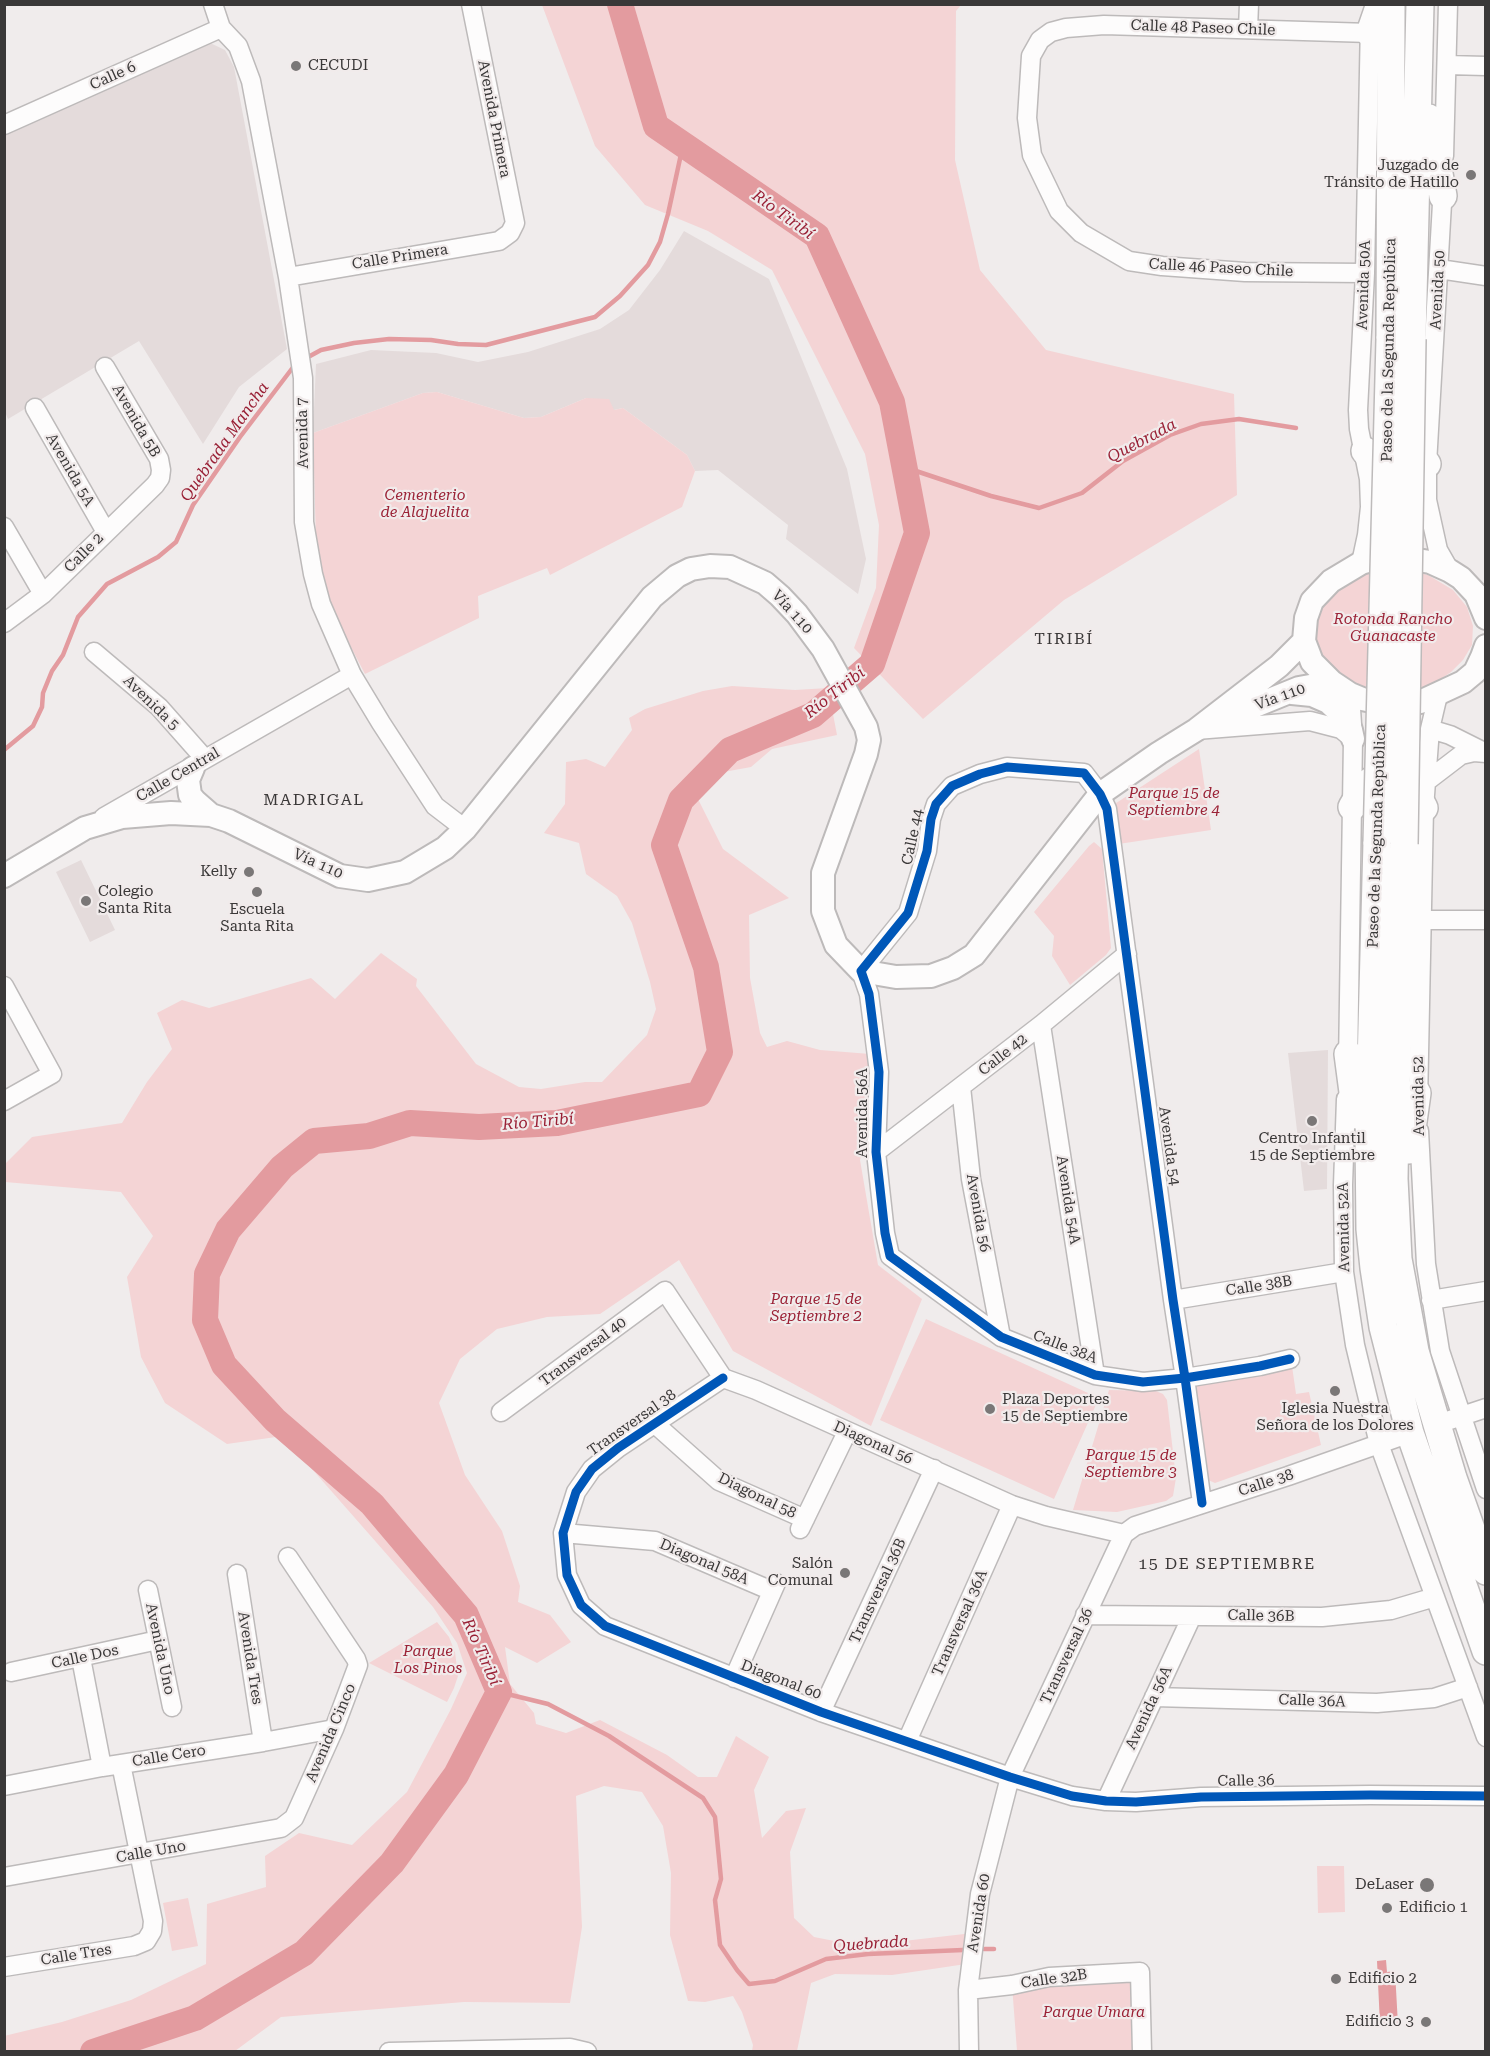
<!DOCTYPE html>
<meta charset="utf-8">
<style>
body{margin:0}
#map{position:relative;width:1490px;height:2056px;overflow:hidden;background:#f0ecec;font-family:"Roboto Serif",serif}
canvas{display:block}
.frame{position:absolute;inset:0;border:6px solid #3a3838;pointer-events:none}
</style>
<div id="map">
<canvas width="1490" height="2056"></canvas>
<div class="frame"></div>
</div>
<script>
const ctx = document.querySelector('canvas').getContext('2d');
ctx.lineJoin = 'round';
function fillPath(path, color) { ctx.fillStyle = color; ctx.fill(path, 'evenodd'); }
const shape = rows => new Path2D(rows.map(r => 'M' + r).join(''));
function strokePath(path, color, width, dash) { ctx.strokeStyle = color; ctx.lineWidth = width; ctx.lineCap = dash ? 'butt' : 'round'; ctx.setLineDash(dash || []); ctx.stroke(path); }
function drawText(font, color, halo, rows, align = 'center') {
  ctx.font = font + ' "Roboto Serif",serif'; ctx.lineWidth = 4.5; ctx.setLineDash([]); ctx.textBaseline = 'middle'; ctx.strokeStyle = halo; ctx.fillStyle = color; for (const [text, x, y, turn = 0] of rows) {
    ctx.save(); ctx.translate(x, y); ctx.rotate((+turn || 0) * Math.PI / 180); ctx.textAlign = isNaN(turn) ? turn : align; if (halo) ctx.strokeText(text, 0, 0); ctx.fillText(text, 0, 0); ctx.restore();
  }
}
const built = shape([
 [208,42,225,50,234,67,287,349,239,387,203,444,139,341,8,419,5,412,5,134],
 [684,231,769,279,847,469,866,559,858,594,786,539,788,525,718,470,695,471,687,455,623,408,614,410,586,398,541,417,524,418,437,392,423,393,313,433,316,364,371,350,436,353,478,362,528,352,600,329,629,310,660,270],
 [81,860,115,930,90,942,56,872],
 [1328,1050,1327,1189,1304,1191,1288,1053]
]);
const green = shape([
 [542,5,961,5,956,11,955,160,980,270,1046,350,1234,394,1237,495,1064,600,923,719,854,648,876,588,879,525,865,454,772,270,708,231,645,205,595,146],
 [437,392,524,418,541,417,586,398,609,399,614,410,623,408,687,455,695,471,682,507,550,575,547,568,478,596,479,618,365,674,325,597,316,540,313,433,423,393],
 [1398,568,1428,575,1453,590,1467,607,1473,626,1472,645,1463,660,1451,672,1435,683,1417,689,1371,688,1355,684,1338,674,1320,656,1313,640,1316,610,1325,593,1360,572],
 [732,686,795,690,828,688,837,735,772,749,751,767,718,773,696,795,723,849,789,898,749,915,750,978,760,1033,767,1047,787,1041,820,1050,870,1054,874,1110,860,1160,878,1265,922,1299,871,1426,733,1351,679,1260,600,1314,547,1317,497,1329,460,1359,439,1403,465,1475,502,1531,520,1586,518,1602,550,1615,571,1642,537,1663,505,1647,510,1684,534,1713,536,1724,566,1733,600,1720,667,1755,698,1777,717,1777,736,1736,769,1757,754,1790,762,1838,786,1811,806,1808,790,1852,794,1918,814,1937,860,1946,973,1933,966,1964,892,1975,835,1974,811,1983,797,2051,752,2051,753,2045,742,2012,733,1996,705,2002,688,2001,670,1935,671,1873,663,1826,642,1792,604,1786,576,1796,582,1927,570,2003,464,2002,281,2017,235,2051,5,2051,4,2036,62,2022,131,2000,206,1964,207,1904,266,1887,265,1856,299,1833,352,1845,407,1792,451,1709,467,1673,457,1643,433,1607,283,1436,227,1444,165,1403,141,1357,127,1277,153,1236,121,1192,5,1182,5,1164,32,1137,122,1123,147,1082,172,1049,157,1013,182,1000,209,1008,311,978,335,999,381,953,417,979,416,986,476,1064,519,1087,541,1089,585,1082,602,1082,647,1035,656,1009,650,982,632,923,617,896,586,874,579,843,544,833,565,804,566,762,586,759,605,767,632,730,629,718,645,709,703,691],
 [1199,749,1211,830,1112,845,1107,809],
 [1094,842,1102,849,1111,948,1106,955,1070,985,1052,956,1054,936,1034,912,1089,846],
 [926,1319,1099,1398,1054,1499,880,1420],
 [1292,1366,1296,1394,1309,1392,1321,1445,1215,1483,1208,1480,1193,1381],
 [1109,1390,1156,1391,1163,1394,1167,1400,1176,1478,1173,1496,1166,1501,1117,1512,1073,1510],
 [437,1622,449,1637,455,1652,458,1676,454,1688,447,1702,369,1663],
 [1317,1866,1344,1866,1345,1912,1318,1913],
 [188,1898,198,1946,172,1951,163,1903],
 [1140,1972,1142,2051,1017,2051,1012,1985]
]);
const water = shape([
 [1386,1960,1387,1972,1395,1971,1398,2025,1380,2025,1377,1961]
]);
const stream = shape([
 [310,356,321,350,354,343,389,339,431,340,458,344,486,345,595,317,620,296,648,265,660,242,668,214,683,145],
 [904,467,991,496,1039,508,1082,493,1123,461,1170,435,1201,424,1239,419,1296,428],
 [4,750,33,726,42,707,43,693,52,671,63,655,78,617,107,584,158,557,176,542,193,505,240,437,294,366],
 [499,1692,548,1704,609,1736,703,1798,715,1817,721,1879,715,1900,720,1945,737,1970,749,1984,775,1981,826,1959,868,1954,963,1950],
 [984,1949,994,1949]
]);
const river = shape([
 [93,2052,195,2018,304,1953,392,1863,456,1775,499,1692,466,1615,372,1504,275,1420,224,1365,205,1320,207,1274,228,1230,282,1167,314,1141,369,1136,410,1123,479,1127,557,1123,699,1094,720,1052,706,967,664,845,681,800,730,750,813,715,872,664,917,533,892,402,817,236,656,126,620,4]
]);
const minor = shape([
 [213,4,221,28,238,46,251,81,288,277,303,378,304,522,313,574,321,604,352,675,381,723,435,806,465,829],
 [1248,29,1249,4],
 [1447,65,1486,66],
 [4,125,221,28],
 [1444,156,1448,4],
 [1443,186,1427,464,1427,500,1438,550,1450,571],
 [1439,269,1486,276],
 [1365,273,1245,272,1162,266,1129,261,1081,233,1059,211,1032,155,1027,118,1031,56,1040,40,1051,32,1066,28,1104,25,1370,33],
 [288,277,499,241,510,233,515,223,471,4],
 [35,408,106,532],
 [4,527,43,594],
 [1361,563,1367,535,1370,507,1369,479,1359,429,1358,410,1365,273,1370,21],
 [4,623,43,594,155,485,160,478,161,470,159,459,105,367],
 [94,652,159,707,205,759],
 [1430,729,1450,735,1484,752],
 [1196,730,1310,721,1341,729,1353,739],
 [1427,781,1461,755,1474,752,1486,753],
 [104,817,352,675],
 [1422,920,1486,920],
 [4,986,52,1074,4,1101],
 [1041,1025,1095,1375],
 [1348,1065,1353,739,1350,694],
 [961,1087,971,1179,1001,1337],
 [1346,1099,1343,1185,1344,1272,1355,1345,1379,1444,1486,1737],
 [1418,1103,1424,808,1430,729,1438,695],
 [1419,1131,1426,1264,1440,1351,1486,1489],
 [876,1152,1041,1025,1127,954],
 [1173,1300,1344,1272],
 [1431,1300,1486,1291],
 [723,1378,618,1448,592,1469,576,1492,563,1533,567,1575,581,1605,605,1626,821,1712,1010,1777,1072,1796,1106,1801,1136,1802,1201,1797,1370,1795,1486,1796],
 [501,1412,665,1291,723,1378,756,1390,1012,1505,1046,1516,1124,1534],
 [1450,1420,1486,1408],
 [655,1424,719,1481,805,1519],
 [1202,1503,1185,1378,1173,1300,1107,809,1100,794,1084,773,1007,767,980,774,952,786,936,804,931,819,927,851,908,913,861,971,869,994,879,1072,876,1152,885,1233,890,1256,1001,1337,1095,1375,1143,1382,1185,1378,1260,1366,1290,1359],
 [800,1529,847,1432],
 [563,1533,655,1541,772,1591],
 [237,1574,263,1742],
 [148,1590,172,1707],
 [1085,1615,1322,1617,1391,1610,1435,1597],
 [81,1658,102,1767],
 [11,1672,158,1640],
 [734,1678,776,1583],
 [1154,1697,1377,1703,1434,1698,1468,1687],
 [821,1712,934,1469],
 [907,1741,1012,1505],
 [4,1786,102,1767,263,1742,334,1729],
 [1106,1801,1192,1616],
 [4,1877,281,1828,294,1818,334,1729,358,1665,356,1659,288,1557],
 [4,1967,134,1946,146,1941,152,1931,153,1921,121,1764],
 [968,1990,1012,1985,1049,1977,1140,1972,1142,2052],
 [389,2052,570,2048,587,2052],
 [969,2052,968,1990,980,1894,1010,1777,1124,1534,1135,1526,1288,1476,1410,1433]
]);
const major = shape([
 [1486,618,1476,594,1461,578,1450,571,1430,562,1399,557,1375,559,1361,563,1331,581,1312,601,1306,618,1304,641,1312,662,1332,682,1350,694,1362,699,1391,705,1420,702,1463,682,1475,672,1482,657,1486,646],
 [1292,693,1312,695,1328,702,1341,714,1351,730,1353,739],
 [1223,719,1299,688,1332,682],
 [193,768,188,780,190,795,195,801,211,815],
 [4,876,85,828,122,817,171,813,211,815,229,821,340,876,368,880,405,872,445,848,465,829,652,597,677,576,691,569,710,566,730,567,765,583,780,596,797,614,823,649,866,727,869,740,866,754,823,873,823,911,836,945,861,971,896,977,931,976,953,968,974,955,1100,794,1159,753,1196,730,1279,666,1304,641]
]);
const highway = shape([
 [1370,33,1380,4],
 [1429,118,1443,196],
 [1390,339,1391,4],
 [1412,339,1420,4],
 [1365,451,1373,461,1392,471,1417,468,1427,464],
 [1352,807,1365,785,1375,778,1389,774,1400,776,1411,784,1424,808],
 [1377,842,1369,1140,1370,1229,1374,1268,1383,1327,1410,1433,1486,1651],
 [1404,844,1395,1121,1394,1179,1398,1259,1415,1351,1453,1478,1486,1571],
 [1348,1054,1356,1115],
 [1409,1150,1417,1093]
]);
const highwayBridge = shape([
 [1377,842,1390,339],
 [1404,844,1412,339]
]);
const cycleway = shape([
 [723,1378,618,1448,592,1469,576,1492,563,1533,567,1575,581,1605,605,1626,821,1712,1010,1777,1072,1796,1106,1801,1136,1802,1201,1797,1370,1795,1486,1796],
 [1202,1503,1185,1378,1173,1300,1107,809,1100,794,1084,773,1007,767,980,774,952,786,936,804,931,819,927,851,908,913,861,971,869,994,879,1072,876,1152,885,1233,890,1256,1001,1337,1095,1375,1143,1382,1185,1378,1260,1366,1290,1359]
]);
const markers = [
 [296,66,6,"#7a7777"],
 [1471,175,6,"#7a7777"],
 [249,872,6,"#7a7777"],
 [257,892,6,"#7a7777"],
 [86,901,6,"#7a7777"],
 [1312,1121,6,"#7a7777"],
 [1335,1391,6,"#7a7777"],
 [990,1409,6,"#7a7777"],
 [845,1573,6,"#7a7777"],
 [1427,1885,8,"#7a7777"],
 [1387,1908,6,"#7a7777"],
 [1336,1979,6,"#7a7777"],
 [1426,2022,6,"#7a7777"]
];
const streetNames = [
 ["Calle 48 Paseo Chile",1203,28,2],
 ["Calle 6",113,76,-24],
 ["Avenida Primera",494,119,79],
 ["Calle Primera",400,257,-9],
 ["Calle 46 Paseo Chile",1221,268,3],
 ["Avenida 50A",1364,285,-88],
 ["Avenida 50",1438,290,-87],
 ["Paseo de la Segunda República",1389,350,-89],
 ["Avenida 5B",136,421,60],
 ["Avenida 7",303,433,-91],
 ["Avenida 5A",70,470,60],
 ["Calle 2",84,553,-45],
 ["Vía 110",792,612,48],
 ["Vía 110",1280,697,-20],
 ["Avenida 5",151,703,44],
 ["Calle Central",178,775,-30],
 ["Paseo de la Segunda República",1377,836,-88],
 ["Calle 44",913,837,-78],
 ["Vía 110",318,864,24],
 ["Calle 42",1003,1055,-38],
 ["Avenida 52",1419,1096,-91],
 ["Avenida 56A",863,1113,-90],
 ["Avenida 54",1169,1146,82],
 ["Avenida 54A",1068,1200,81],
 ["Avenida 56",978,1213,80],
 ["Avenida 52A",1344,1227,-91],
 ["Calle 38B",1259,1286,-9],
 ["Calle 38A",1065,1347,21],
 ["Transversal 40",583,1352,-37],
 ["Transversal 38",632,1423,-35],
 ["Diagonal 56",873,1443,24],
 ["Calle 38",1266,1483,-18],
 ["Diagonal 58",757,1496,26],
 ["Diagonal 58A",704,1562,23],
 ["Transversal 36B",878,1591,-65],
 ["Calle 36B",1261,1616,1],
 ["Transversal 36A",960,1623,-66],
 ["Avenida Uno",160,1649,78],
 ["Transversal 36",1067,1656,-65],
 ["Calle Dos",85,1657,-12],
 ["Avenida Tres",250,1658,81],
 ["Diagonal 60",781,1680,21],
 ["Calle 36A",1312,1701,2],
 ["Avenida 56A",1149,1708,-65],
 ["Avenida Cinco",331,1733,-67],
 ["Calle Cero",169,1756,-9],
 ["Calle 36",1246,1781,-1],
 ["Calle Uno",151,1852,-10],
 ["Avenida 60",979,1913,-81],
 ["Calle Tres",76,1955,-9],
 ["Calle 32B",1054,1979,-8]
];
const poiNames = [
 ["CECUDI",308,66],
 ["Juzgado de",1459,166,"right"],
 ["Tránsito de Hatillo",1459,183,"right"],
 ["Kelly",237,872,"right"],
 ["Colegio",98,892],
 ["Santa Rita",98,909],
 ["Escuela",257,910,"center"],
 ["Santa Rita",257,927,"center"],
 ["Centro Infantil",1312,1139,"center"],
 ["15 de Septiembre",1312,1156,"center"],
 ["Plaza Deportes",1002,1400],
 ["15 de Septiembre",1002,1417],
 ["Iglesia Nuestra",1335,1409,"center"],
 ["Señora de los Dolores",1335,1426,"center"],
 ["Salón",833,1564,"right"],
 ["Comunal",833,1581,"right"],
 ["DeLaser",1414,1885,"right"],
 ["Edificio 1",1399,1908],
 ["Edificio 2",1348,1979],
 ["Edificio 3",1414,2022,"right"]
];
const parkNames = [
 ["Cementerio",425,496],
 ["de Alajuelita",425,513],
 ["Rotonda Rancho",1393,620],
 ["Guanacaste",1393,637],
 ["Parque 15 de",1174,794],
 ["Septiembre 4",1174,811],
 ["Parque 15 de",816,1300],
 ["Septiembre 2",816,1317],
 ["Parque 15 de",1131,1456],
 ["Septiembre 3",1131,1473],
 ["Parque",428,1652],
 ["Los Pinos",428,1669],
 ["Parque Umara",1094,2013]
];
const waterNames = [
 ["Río Tiribí",783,215,36],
 ["Quebrada",1142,441,-28],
 ["Quebrada Mancha",225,442,-55],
 ["Río Tiribí",835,693,-38],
 ["Río Tiribí",538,1122,-5],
 ["Río Tiribí",481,1652,66],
 ["Quebrada",871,1944,-4]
];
const neighbourhoodNames = [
 ["TIRIBÍ",1064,639],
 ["MADRIGAL",314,800],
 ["15 DE SEPTIEMBRE",1227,1564]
];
fillPath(built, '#e4dbdb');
fillPath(green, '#f4d4d5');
fillPath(water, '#e39b9f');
strokePath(stream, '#e39b9f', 4.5);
strokePath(river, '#e39b9f', 26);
strokePath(minor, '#bdbaba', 21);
strokePath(major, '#bdbaba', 26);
strokePath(highway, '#bdbaba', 30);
strokePath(minor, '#fdfcfc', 18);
strokePath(major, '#fdfcfc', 22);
strokePath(highway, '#fdfcfc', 27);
strokePath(highwayBridge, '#bdbaba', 30, []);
strokePath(highwayBridge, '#fdfcfc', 27);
strokePath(cycleway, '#0057b8', 9);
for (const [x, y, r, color] of markers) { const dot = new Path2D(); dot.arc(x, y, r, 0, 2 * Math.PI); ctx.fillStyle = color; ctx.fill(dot); strokePath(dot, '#f1ebeb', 2); }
drawText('15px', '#3a3838', '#f1ebeb', streetNames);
drawText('15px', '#3a3838', '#f1ebeb', poiNames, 'left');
drawText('italic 15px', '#9b2236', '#f1ebeb', parkNames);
drawText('italic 16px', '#992035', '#f1ebeb', waterNames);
ctx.letterSpacing = '1.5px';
drawText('16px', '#3a3838', '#f1ebeb', neighbourhoodNames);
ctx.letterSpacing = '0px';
</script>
